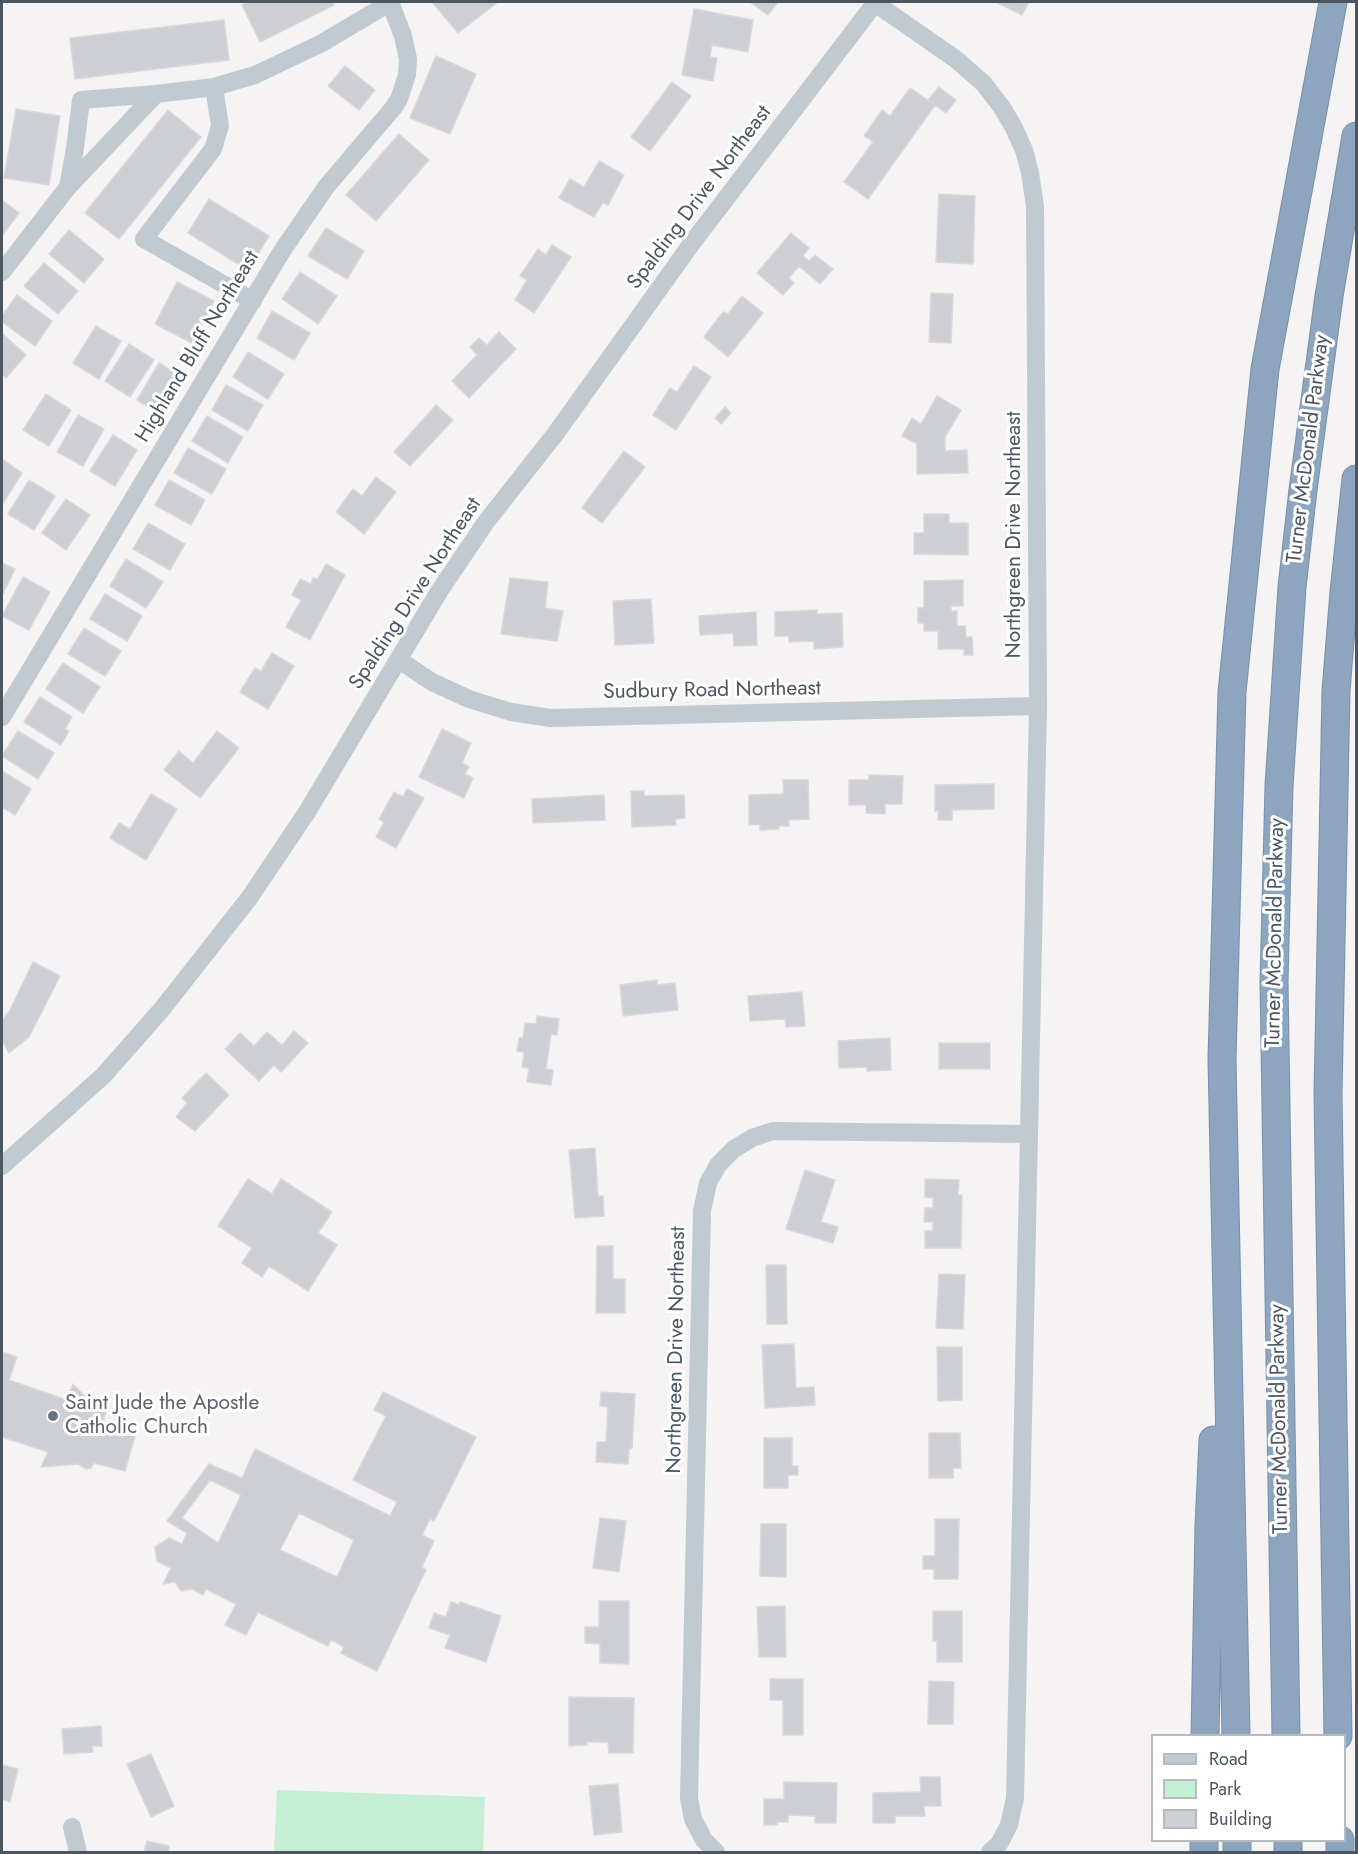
<!DOCTYPE html>
<style>
body{margin:0}
#map{position:relative;width:1358px;height:1854px;overflow:hidden;background:#f5f3f3;font-family:Jost,sans-serif}
canvas{display:block}
.frame{position:absolute;inset:0;border:3px solid #4b5660;pointer-events:none}
.legend{position:absolute;left:1151px;top:1734px;width:195px;height:108px;box-sizing:border-box;background:#fff;border:2px solid #b7bbbf;margin:0;padding:8px 10px;list-style:none;font-size:18px;color:#4b5660}
.legend li{display:flex;align-items:center;gap:12px;height:30px}
.legend b{width:30px;border:2px solid #b7bbbf}
</style>
<div id="map">
<canvas width="1358" height="1854"></canvas>
<div class="frame"></div>
<ul class="legend">
<li><b style="height:8px;background:#c1cad1"></b>Road</li>
<li><b style="height:16px;background:#c5efd5"></b>Park</li>
<li><b style="height:16px;background:#cdcfd5"></b>Building</li>
</ul>
</div>
<script>
const ctx = document.querySelector('canvas').getContext('2d');
ctx.lineJoin = 'round';
function fillPath(path, color) { ctx.fillStyle = color; ctx.fill(path, 'evenodd'); }
const shape = rows => new Path2D(rows.map(r => 'M' + r).join(''));
function strokePath(path, color, width, dash) { ctx.strokeStyle = color; ctx.lineWidth = width; ctx.lineCap = dash ? 'butt' : 'round'; ctx.setLineDash(dash || []); ctx.stroke(path); }
function drawText(font, color, halo, rows, align = 'center') {
  ctx.font = font + ' Jost,sans-serif'; ctx.lineWidth = 6; ctx.setLineDash([]); ctx.textBaseline = 'middle'; ctx.strokeStyle = halo; ctx.fillStyle = color; for (const [text, x, y, turn = 0] of rows) {
    ctx.save(); ctx.translate(x, y); ctx.rotate((+turn || 0) * Math.PI / 180); ctx.textAlign = isNaN(turn) ? turn : align; if (halo) ctx.strokeText(text, 0, 0); ctx.fillText(text, 0, 0); ctx.restore();
  }
}
const green = shape([
 [277,1790,485,1797,483,1852,274,1852]
]);
const building = shape([
 [249,2,333,2,334,5,260,42,242,5,249,2],
 [432,2,498,2,458,33,432,2],
 [750,2,778,2,768,15,750,2],
 [996,2,1029,2,1022,15,996,2],
 [694,9,753,20,748,52,712,45,710,57,717,58,713,81,682,75,694,9],
 [224,20,229,60,75,79,70,38,224,20],
 [436,56,476,74,450,134,410,118,436,56],
 [345,66,375,90,359,110,328,86,345,66],
 [672,82,691,96,650,151,631,137,672,82],
 [939,87,956,100,946,113,928,100,939,87],
 [910,88,935,105,868,199,844,182,873,142,864,136,882,110,890,116,910,88],
 [16,109,60,116,49,185,4,178,16,109],
 [168,110,201,137,119,239,85,213,168,110],
 [399,134,429,160,376,221,346,195,399,134],
 [599,161,624,175,608,205,603,202,594,217,559,198,570,179,584,187,599,161],
 [939,194,975,196,973,264,936,262,939,194],
 [209,199,269,236,248,270,188,233,209,199],
 [2,200,19,213,2,236,2,200],
 [326,228,364,251,347,279,308,256,326,228],
 [69,230,104,259,84,283,49,254,69,230],
 [791,233,809,248,803,256,809,261,815,255,833,269,820,284,799,266,789,278,794,283,783,295,757,273,791,233],
 [552,245,571,257,534,313,515,300,527,280,520,276,538,249,546,255,552,245],
 [44,263,78,291,58,314,24,286,44,263],
 [300,272,337,296,318,324,282,299,300,272],
 [177,282,214,301,192,343,155,324,177,282],
 [931,293,953,294,951,343,929,342,931,293],
 [17,295,52,321,35,346,2,322,2,316,17,295],
 [742,296,763,313,728,357,704,337,723,312,728,314,742,296],
 [272,311,310,333,294,360,257,338,272,311],
 [96,326,121,341,99,379,73,363,96,326],
 [499,332,516,349,469,398,452,381,477,355,470,347,479,338,487,345,499,332],
 [2,333,26,355,6,378,2,374,2,333],
 [129,344,154,360,130,397,105,381,129,344],
 [248,352,284,374,268,399,233,377,248,352],
 [159,363,184,378,162,415,137,400,159,363],
 [694,366,711,377,676,430,653,415,670,388,677,392,694,366],
 [226,385,263,405,248,431,212,410,226,385],
 [46,394,71,410,49,446,23,430,46,394],
 [937,396,961,410,945,437,945,451,967,450,968,473,917,474,917,444,902,436,912,418,921,424,937,396],
 [436,405,453,420,410,466,394,452,436,405],
 [725,407,731,413,721,424,715,418,725,407],
 [78,415,104,429,83,466,57,452,78,415],
 [207,416,243,437,228,463,192,441,207,416],
 [113,435,137,450,115,486,90,471,113,435],
 [188,448,226,469,212,494,174,473,188,448],
 [624,451,645,467,602,523,582,508,624,451],
 [2,459,22,473,2,505,2,459],
 [376,477,396,492,364,534,336,512,353,489,362,496,376,477],
 [29,480,55,496,34,530,8,514,29,480],
 [169,480,205,500,191,525,155,505,169,480],
 [66,499,90,515,66,550,42,533,66,499],
 [924,514,949,514,949,523,968,523,968,555,914,554,914,533,924,533,924,514],
 [148,523,185,544,170,570,133,549,148,523],
 [126,559,163,582,146,608,110,586,126,559],
 [2,563,15,569,2,596,2,563],
 [326,564,345,575,310,640,286,627,301,600,292,595,300,579,311,584,313,578,318,579,326,564],
 [23,577,50,592,29,630,2,616,23,577],
 [510,578,548,582,545,608,563,611,557,641,501,634,510,578],
 [963,580,963,606,951,606,951,611,957,611,957,626,965,626,966,637,972,637,973,655,964,655,964,649,938,649,938,631,924,631,924,623,918,623,918,608,924,608,924,581,963,580],
 [105,594,142,616,127,641,90,619,105,594],
 [651,599,654,643,615,645,613,601,651,599],
 [817,610,817,614,842,613,843,647,814,649,814,641,789,642,789,636,775,636,775,612,817,610],
 [756,612,757,645,734,646,733,633,700,635,699,616,756,612],
 [84,628,121,651,105,676,68,654,84,628],
 [272,653,294,666,268,709,240,692,255,668,261,671,272,653],
 [63,663,100,687,83,713,46,689,63,663],
 [40,697,72,717,65,729,69,731,61,745,24,722,40,697],
 [442,729,471,743,462,763,469,767,465,774,473,778,464,798,419,777,442,729],
 [18,731,54,753,38,779,2,756,18,731],
 [217,731,239,748,200,798,164,770,179,751,193,763,217,731],
 [2,771,31,789,15,815,2,807,2,771],
 [869,775,903,776,902,804,885,804,885,814,866,813,866,805,849,805,849,780,869,780,869,775],
 [783,780,808,780,809,819,789,820,789,826,779,826,779,829,760,830,760,824,749,825,749,795,784,794,783,780],
 [994,784,994,809,952,810,952,820,938,820,938,811,935,811,935,785,994,784],
 [407,789,424,798,396,848,376,837,384,822,379,819,394,792,403,797,407,789],
 [631,791,644,791,644,796,684,795,685,818,675,819,676,825,632,827,631,791],
 [151,794,177,809,146,860,110,838,119,823,130,829,151,794],
 [604,795,605,820,533,823,532,799,604,795],
 [33,962,60,976,29,1037,9,1053,2,1040,2,1020,9,1012,33,962],
 [657,980,657,985,675,983,678,1010,623,1016,620,985,657,980],
 [802,992,805,1026,786,1027,785,1019,750,1021,748,996,802,992],
 [537,1016,559,1019,557,1035,551,1034,546,1069,553,1070,551,1085,527,1082,529,1068,522,1067,524,1052,517,1051,519,1038,523,1038,525,1023,536,1024,537,1016],
 [294,1031,308,1043,281,1072,274,1065,259,1081,225,1049,240,1033,254,1046,267,1032,282,1045,294,1031],
 [890,1038,891,1070,867,1071,867,1067,839,1068,838,1041,890,1038],
 [939,1043,990,1043,990,1069,939,1069,939,1043],
 [206,1073,229,1095,195,1131,176,1117,187,1103,182,1098,206,1073],
 [595,1148,598,1196,603,1196,604,1216,575,1218,569,1150,595,1148],
 [805,1170,835,1180,821,1222,838,1227,833,1243,786,1229,805,1170],
 [248,1179,272,1194,281,1179,332,1212,318,1233,337,1245,308,1291,269,1266,262,1277,242,1263,252,1248,218,1226,248,1179],
 [925,1179,959,1180,958,1195,962,1195,961,1248,925,1248,925,1231,933,1231,933,1222,924,1222,925,1208,933,1208,933,1198,925,1197,925,1179],
 [597,1246,613,1246,613,1279,625,1279,625,1313,596,1313,597,1246],
 [766,1265,786,1265,787,1324,767,1324,766,1265],
 [939,1274,965,1275,963,1329,936,1328,939,1274],
 [794,1344,796,1388,814,1387,815,1405,765,1408,762,1345,794,1344],
 [937,1347,962,1347,962,1400,938,1401,937,1347],
 [2,1352,17,1357,9,1380,67,1400,73,1384,98,1410,107,1410,103,1421,135,1436,125,1471,94,1463,91,1468,86,1469,78,1464,41,1467,48,1452,2,1437,2,1352],
 [383,1392,476,1437,434,1521,430,1519,422,1535,434,1541,422,1567,426,1570,377,1671,341,1653,344,1647,331,1640,328,1646,258,1612,246,1635,225,1625,236,1604,206,1589,203,1595,192,1589,181,1591,175,1582,163,1584,171,1568,157,1561,155,1547,169,1538,182,1544,187,1533,167,1521,209,1464,242,1478,255,1449,390,1516,397,1502,353,1480,386,1416,374,1410,383,1392],
 [210,1480,241,1495,218,1543,182,1518,210,1480],
 [299,1513,354,1540,337,1577,280,1550,299,1513],
 [601,1392,635,1394,632,1448,629,1449,628,1464,596,1462,597,1442,606,1442,608,1407,600,1406,601,1392],
 [929,1433,960,1433,961,1468,953,1468,953,1478,929,1478,929,1433],
 [764,1438,792,1438,792,1466,798,1466,798,1475,788,1475,788,1488,764,1488,764,1438],
 [600,1518,626,1521,619,1572,593,1568,600,1518],
 [935,1519,959,1519,958,1579,934,1579,934,1569,923,1569,923,1556,935,1556,935,1519],
 [761,1524,786,1524,786,1577,760,1576,761,1524],
 [599,1601,629,1601,629,1664,600,1663,600,1644,585,1643,585,1627,599,1627,599,1601],
 [451,1602,459,1605,460,1602,501,1616,486,1662,445,1648,450,1635,429,1628,434,1613,446,1617,451,1602],
 [785,1606,786,1657,759,1657,757,1607,785,1606],
 [933,1611,962,1611,962,1662,937,1662,937,1641,933,1641,933,1611],
 [770,1679,803,1679,803,1735,783,1735,783,1700,770,1700,770,1679],
 [929,1681,954,1682,953,1724,928,1724,929,1681],
 [569,1697,634,1698,633,1753,609,1753,608,1742,587,1742,587,1745,569,1746,569,1697],
 [101,1726,102,1746,92,1746,93,1752,64,1754,62,1729,101,1726],
 [151,1754,174,1806,151,1817,127,1764,151,1754],
 [2,1765,18,1769,10,1802,2,1799,2,1765],
 [920,1777,940,1777,941,1806,924,1806,925,1816,895,1816,895,1823,873,1823,873,1793,921,1792,920,1777],
 [784,1782,837,1783,836,1823,815,1823,815,1816,788,1815,788,1822,777,1822,777,1825,764,1825,764,1799,784,1799,784,1782],
 [618,1784,622,1832,594,1835,589,1786,618,1784],
 [147,1841,169,1846,168,1852,144,1852,147,1841]
]);
const minor = shape([
 [875,3,957,60,984,84,1001,106,1013,126,1024,150,1030,173,1035,206,1038,706,1029,1134],
 [214,87,220,126,213,149,144,239,253,301],
 [68,187,75,148,81,100,156,94,214,87,255,75,322,43,391,2],
 [2,272,68,187,156,94],
 [399,660,432,682,469,699,511,712,551,718,1038,706],
 [2,717,282,251,326,187,394,107,399,99,407,75,408,59,403,36,390,2],
 [2,1166,103,1076,162,1009,250,897,307,812,440,590,486,522,556,433,692,243,876,2],
 [72,1827,78,1852],
 [716,1852,704,1840,693,1819,689,1798,702,1211,708,1183,718,1165,734,1149,752,1138,773,1131,1029,1134,1015,1798,1009,1825,999,1844,990,1852]
]);
const highway = shape([
 [1205,1736,1209,1526,1213,1440],
 [1236,1736,1222,1059,1232,692,1265,369,1333,2],
 [1286,1736,1274,982,1279,786,1292,587,1303,490,1329,296,1356,136],
 [1338,1736,1328,1094,1336,691,1344,592,1356,479],
 [1288,1840,1288,1852],
 [1340,1840,1340,1852],
 [1204,1852,1204,1840],
 [1237,1852,1237,1840]
]);
const markers = [
 [53,1416,6,"#6b7280"]
];
const streetNames = [
 ["Spalding Drive Northeast",700,198,-53],
 ["Highland Bluff Northeast",198,347,-59],
 ["Turner McDonald Parkway",1309,449,-83],
 ["Northgreen Drive Northeast",1015,535,-90],
 ["Spalding Drive Northeast",416,594,-57],
 ["Sudbury Road Northeast",712,691,-1],
 ["Turner McDonald Parkway",1276,933,-89],
 ["Northgreen Drive Northeast",677,1350,-89],
 ["Turner McDonald Parkway",1280,1419,-91]
];
const worshipNames = [
 ["Saint Jude the Apostle",65,1404],
 ["Catholic Church",65,1428]
];
fillPath(green, '#c5efd5');
fillPath(building, '#cdcfd5');
strokePath(building, '#d7d9dd', 1.5);
strokePath(highway, '#7890aa', 29);
strokePath(minor, '#c1cad1', 18);
strokePath(highway, '#8da5be', 27);
for (const [x, y, r, color] of markers) { const dot = new Path2D(); dot.arc(x, y, r, 0, 2 * Math.PI); ctx.fillStyle = color; ctx.fill(dot); strokePath(dot, '#fff', 2); }
drawText('21px', '#4b5660', '#fff', streetNames);
drawText('21px', '#5b616d', '#fff', worshipNames, 'left');
</script>
